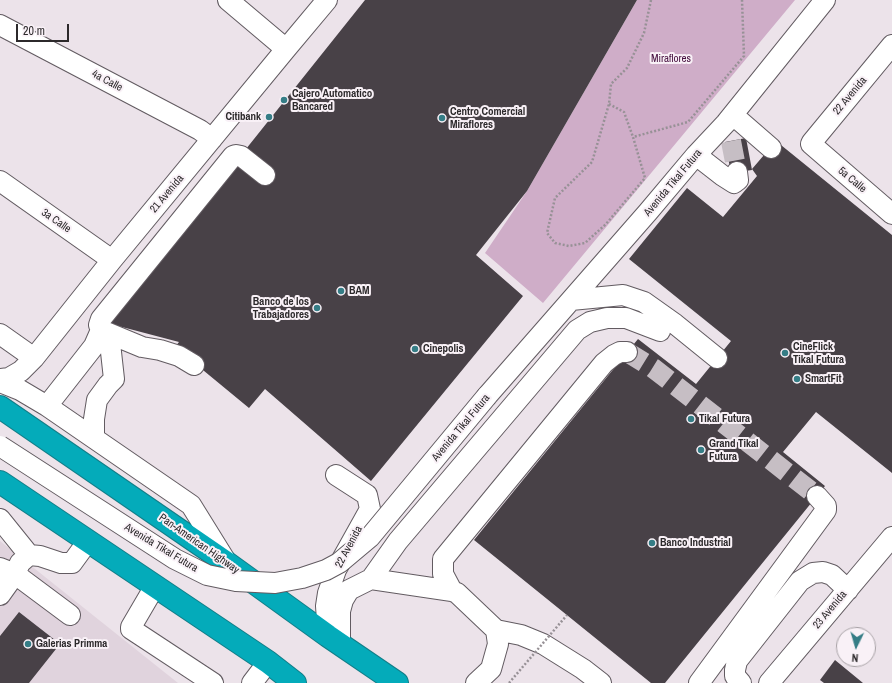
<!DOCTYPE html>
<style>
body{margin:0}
#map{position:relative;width:892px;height:683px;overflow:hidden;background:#ece3ea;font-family:"Archivo Narrow",sans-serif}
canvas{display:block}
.north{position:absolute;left:836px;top:627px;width:40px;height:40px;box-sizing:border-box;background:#f9f1f7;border:1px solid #a7a1a5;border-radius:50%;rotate:185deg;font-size:11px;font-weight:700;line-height:16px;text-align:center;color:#2c292b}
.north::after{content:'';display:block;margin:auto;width:14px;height:18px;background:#357d86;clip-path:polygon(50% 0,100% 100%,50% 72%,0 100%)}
.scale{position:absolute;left:16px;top:24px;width:53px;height:18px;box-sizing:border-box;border:2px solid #2c292b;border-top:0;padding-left:5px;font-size:12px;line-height:14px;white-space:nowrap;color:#2c292b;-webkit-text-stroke:3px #f9f1f7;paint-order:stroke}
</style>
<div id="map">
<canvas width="892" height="683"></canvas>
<div class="north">N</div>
<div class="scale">20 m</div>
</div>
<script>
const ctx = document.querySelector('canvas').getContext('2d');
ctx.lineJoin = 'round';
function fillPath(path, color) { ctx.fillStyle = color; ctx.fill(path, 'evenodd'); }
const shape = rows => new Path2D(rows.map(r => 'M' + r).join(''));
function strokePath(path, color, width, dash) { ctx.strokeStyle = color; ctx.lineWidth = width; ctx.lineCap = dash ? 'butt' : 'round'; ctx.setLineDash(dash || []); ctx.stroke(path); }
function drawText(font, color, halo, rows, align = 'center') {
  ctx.font = font + ' "Archivo Narrow",sans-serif'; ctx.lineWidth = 4; ctx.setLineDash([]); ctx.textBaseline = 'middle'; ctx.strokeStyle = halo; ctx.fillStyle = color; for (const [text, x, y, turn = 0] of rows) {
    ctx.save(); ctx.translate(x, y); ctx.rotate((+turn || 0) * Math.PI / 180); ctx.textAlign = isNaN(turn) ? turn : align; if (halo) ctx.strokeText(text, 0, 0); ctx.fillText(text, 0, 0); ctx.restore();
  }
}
const built = shape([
 [0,541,178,683,0,683]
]);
const green = shape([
 [637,0,795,0,543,303,485,253,527,191]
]);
const building = shape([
 [365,0,637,0,527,191,476,255,523,296,371,481,265,389,249,408,175,347,179,342,103,322,246,149],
 [746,138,752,170,731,173,725,142],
 [776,141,892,235,892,473,816,412,783,452,825,486,665,683,651,683,474,540,638,339,696,384,731,341,629,259,687,188,723,217,757,176,752,169],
 [19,612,55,640,56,649,29,683,0,683,0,636],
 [835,660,863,683,824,683,820,680]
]);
const minorTunnel = shape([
 [731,141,737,172],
 [627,352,653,368,817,496]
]);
const path = shape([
 [651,0,644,33,627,68,611,84,609,104,592,162,555,198,547,233,555,243,569,246,585,243,606,224,645,178,633,137,688,122,744,56,742,0],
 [609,104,624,112,633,137]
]);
const minor = shape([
 [228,0,286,49],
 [0,25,200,130,212,139],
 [892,45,812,142,811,144,892,214],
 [733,115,771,148],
 [696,155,723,176,734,183,738,180,737,172],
 [0,181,112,260],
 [571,300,623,295,644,302,675,324,717,358],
 [101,330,142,347,160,350,179,356,194,365],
 [0,334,34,358],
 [0,379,9,378,21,371,34,358,112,260,286,49,327,0],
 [0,382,20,390,47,406,191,505,227,563],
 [487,396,648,212,696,155,726,123,825,0],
 [47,406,94,346,101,330],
 [94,438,94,419,97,400,108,385,114,379,110,343,101,330,99,325,101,319,233,156,236,155,241,156,265,175],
 [0,519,29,555],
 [0,568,15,574,70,615],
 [371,579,452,591,457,593,496,630,521,635,543,644,583,669,601,683],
 [155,586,131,627,131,629,213,683],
 [452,591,443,574,443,559,604,363,614,355,620,352,627,352],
 [0,595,15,574,20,563,29,555,40,556,61,563,72,563,88,541],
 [328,634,326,606,328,593,336,570,370,509,367,495,336,475],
 [340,644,340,611,343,600,349,590,371,579,398,541,577,330,590,322,607,318,626,318,660,331],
 [252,683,268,662],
 [476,683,491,669,498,644,496,630],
 [699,683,826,510,826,506,817,496],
 [741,683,735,676,735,670,737,661,800,581,813,573,823,572,832,575,848,590],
 [769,683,892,537]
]);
const highway = shape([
 [0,407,227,563,328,636,397,683],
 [0,482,268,662,295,683]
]);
const pathBridge = shape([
 [509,683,567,615]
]);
const minorBridge = shape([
 [0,446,175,559,207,575,236,581,275,583,302,578,326,570,339,563,370,537,487,396]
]);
const markers = [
 [284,100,4,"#357d86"],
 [269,117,4,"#357d86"],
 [442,118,4,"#357d86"],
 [341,291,4,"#357d86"],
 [317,308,4,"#357d86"],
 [415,349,4,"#357d86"],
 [785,353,4,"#357d86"],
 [797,379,4,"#357d86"],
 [691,419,4,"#357d86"],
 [701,450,4,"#357d86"],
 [652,543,4,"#357d86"],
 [28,644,4,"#357d86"]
];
const parkNames = [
 ["Miraflores",671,59]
];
const streetNames = [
 ["4a Calle",107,81,28],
 ["22 Avenida",850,96,-50],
 ["5a Calle",852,180,40],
 ["Avenida Tikal Futura",673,183,-50],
 ["21 Avenida",167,194,-50],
 ["3a Calle",56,221,35],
 ["Avenida Tikal Futura",461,428,-50],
 ["Pan-American Highway",199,544,35],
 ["22 Avenida",349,547,-62],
 ["Avenida Tikal Futura",161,548,31],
 ["23 Avenida",830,610,-50]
];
const poiNames = [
 ["Cajero Automatico",292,94],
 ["Bancared",292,107],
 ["Centro Comercial",450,112],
 ["Miraflores",450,125],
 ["Citibank",261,117,"right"],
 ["BAM",349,291],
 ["Banco de los",309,302,"right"],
 ["Trabajadores",309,315,"right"],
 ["CineFlick",793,347],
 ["Tikal Futura",793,360],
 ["Cinepolis",423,349],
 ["SmartFit",805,379],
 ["Tikal Futura",699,419],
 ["Grand Tikal",709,444],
 ["Futura",709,457],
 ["Banco Industrial",660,543],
 ["Galerias Primma",36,644]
];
fillPath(built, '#e0d3dd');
fillPath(green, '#cfadc8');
fillPath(building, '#484147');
strokePath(minorTunnel, '#c6bec4', 20, [20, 10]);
strokePath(minor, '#625b61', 22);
strokePath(highway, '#127e88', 24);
strokePath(path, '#979196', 2.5, [2, 2]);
strokePath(minor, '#fff', 20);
strokePath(highway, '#04abba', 22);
strokePath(minorBridge, '#625b61', 22, []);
strokePath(pathBridge, '#979196', 2.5, [2, 2]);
strokePath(minorBridge, '#fff', 20);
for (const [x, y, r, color] of markers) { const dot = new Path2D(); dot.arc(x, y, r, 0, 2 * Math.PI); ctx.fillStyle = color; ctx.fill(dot); strokePath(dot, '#f9f1f7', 1.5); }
drawText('11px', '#460f3f', '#f9f1f7', parkNames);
drawText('11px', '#2c292b', '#f9f1f7', streetNames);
drawText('bold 11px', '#2c292b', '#f9f1f7', poiNames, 'left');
</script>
